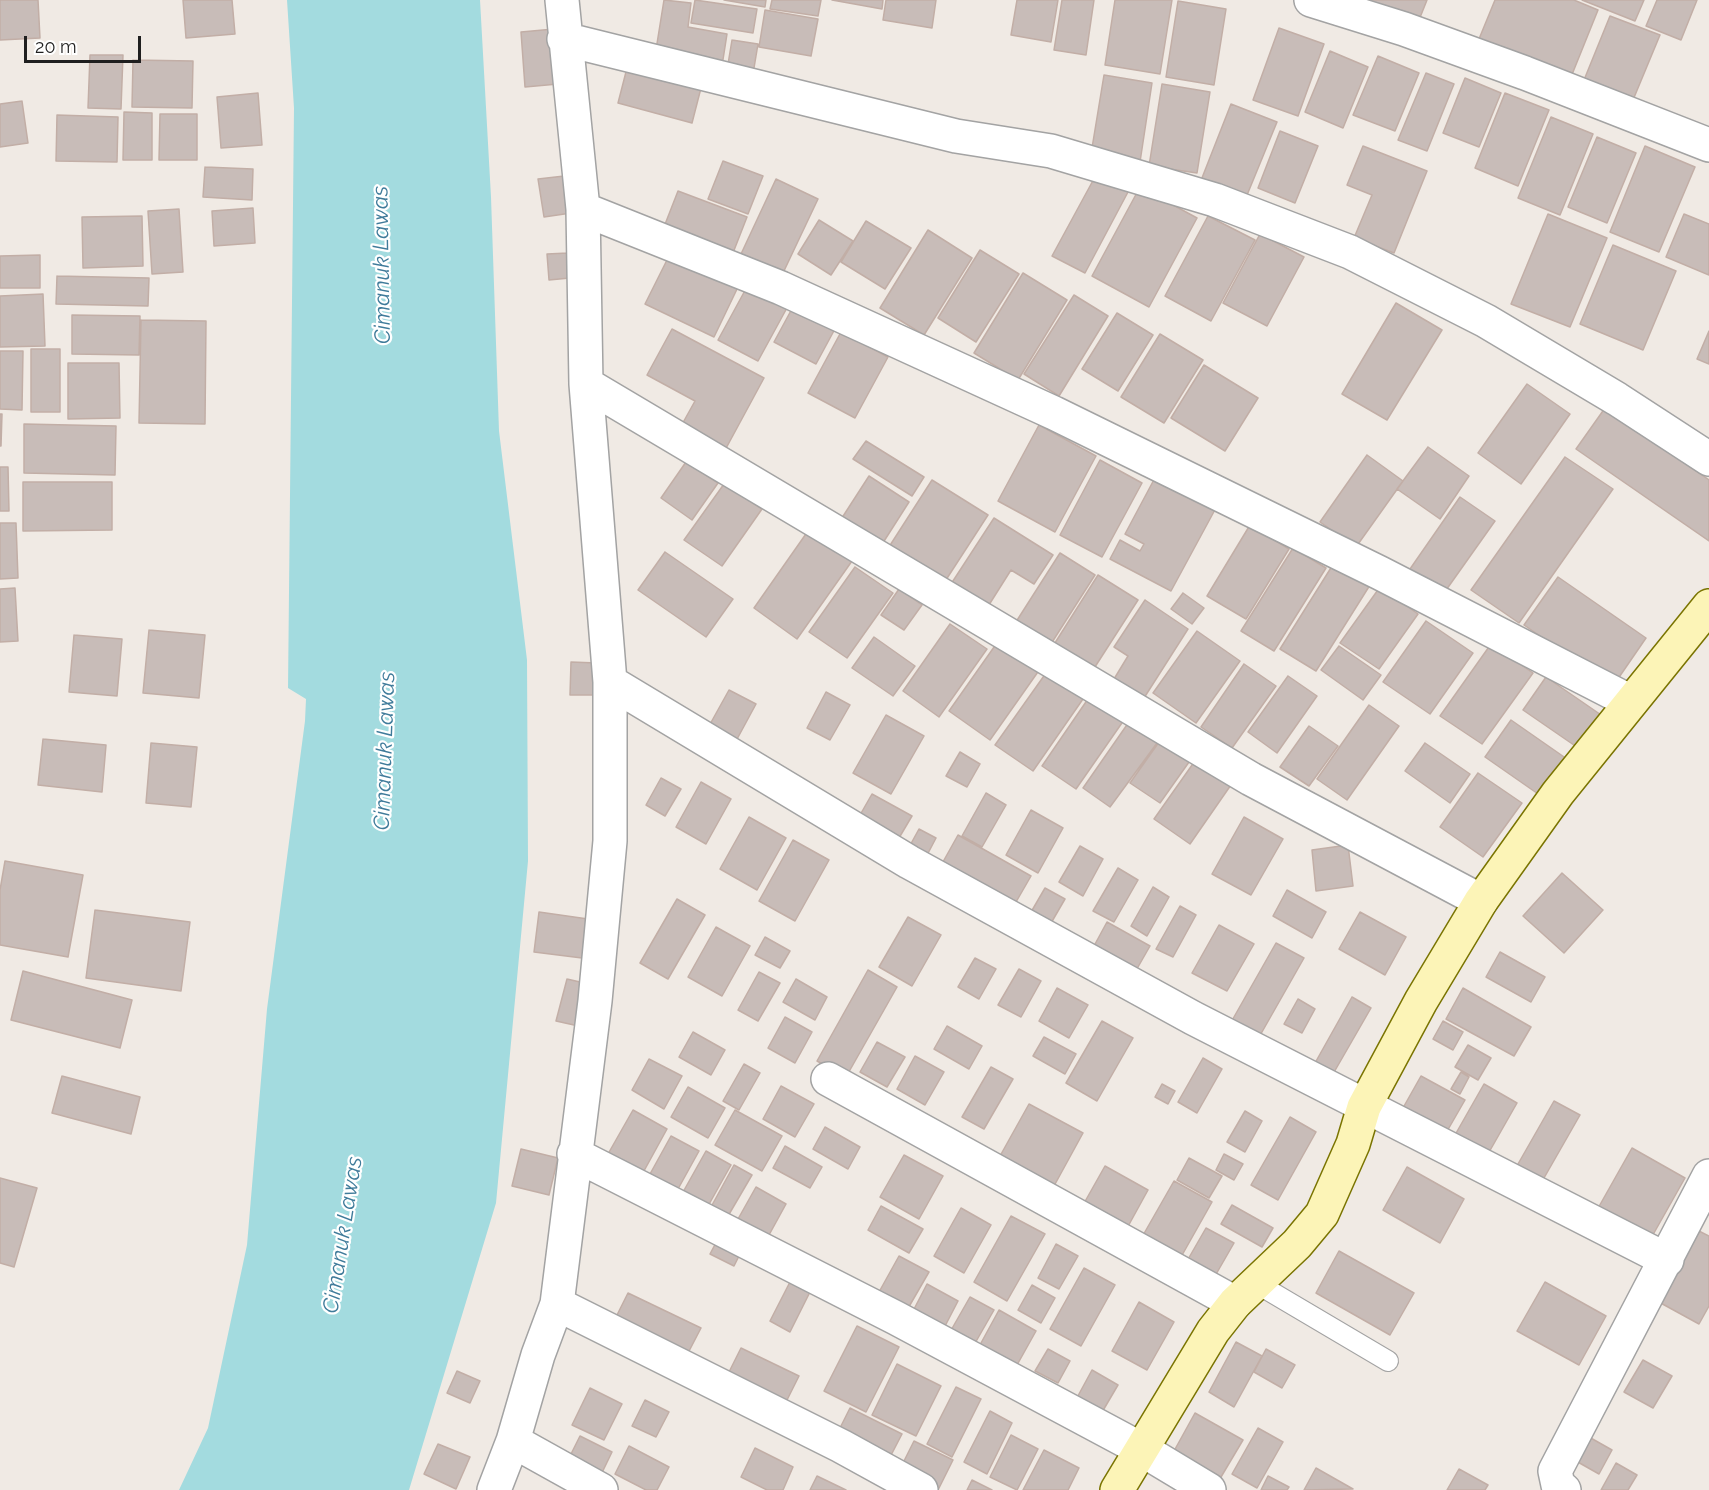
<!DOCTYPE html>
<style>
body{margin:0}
#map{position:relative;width:1709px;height:1490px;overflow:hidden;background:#f0eae4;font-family:Raleway,sans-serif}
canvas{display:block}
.scale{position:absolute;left:24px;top:36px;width:117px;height:27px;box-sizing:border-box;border:3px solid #1f1f1f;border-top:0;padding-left:8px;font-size:18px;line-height:21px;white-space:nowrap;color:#1f1f1f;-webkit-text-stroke:4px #fff;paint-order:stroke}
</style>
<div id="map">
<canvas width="1709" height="1490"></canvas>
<div class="scale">20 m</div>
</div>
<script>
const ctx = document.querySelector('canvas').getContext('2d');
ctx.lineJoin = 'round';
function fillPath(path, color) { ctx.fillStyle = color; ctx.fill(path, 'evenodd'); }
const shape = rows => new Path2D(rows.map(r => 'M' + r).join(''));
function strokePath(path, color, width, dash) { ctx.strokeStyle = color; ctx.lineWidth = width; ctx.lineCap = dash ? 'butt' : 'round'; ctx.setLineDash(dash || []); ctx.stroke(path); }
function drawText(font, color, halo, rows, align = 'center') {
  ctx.font = font + ' Raleway,sans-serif'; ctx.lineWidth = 4.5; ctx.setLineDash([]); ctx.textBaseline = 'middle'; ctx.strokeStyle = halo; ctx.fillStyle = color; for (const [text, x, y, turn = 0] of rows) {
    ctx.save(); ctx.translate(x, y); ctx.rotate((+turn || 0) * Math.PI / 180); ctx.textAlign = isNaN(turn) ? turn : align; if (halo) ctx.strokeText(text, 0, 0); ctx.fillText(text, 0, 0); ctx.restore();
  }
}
const water = shape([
 [287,0,480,0,491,197,499,431,527,660,528,861,496,1203,409,1490,179,1490,208,1428,247,1245,267,1009,305,721,306,699,288,688,294,108]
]);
const building = shape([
 [0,0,38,0,40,38,0,40,0,0],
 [183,0,232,0,235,34,186,38,183,0],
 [664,0,691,3,688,27,727,34,722,66,655,56,664,0],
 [695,0,757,9,753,33,691,23,695,0],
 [724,0,766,0,765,7,724,0],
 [772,0,821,0,818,16,770,9,772,0],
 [832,0,883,0,882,9,832,0],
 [886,0,936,0,932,28,883,20,886,0],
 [1017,0,1058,0,1051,42,1011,35,1017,0],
 [1062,0,1094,0,1086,55,1054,50,1062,0],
 [1115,0,1172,0,1160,74,1105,65,1115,0],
 [1367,0,1427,0,1417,25,1365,4,1367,0],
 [1495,0,1574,0,1598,10,1571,77,1479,39,1495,0],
 [1582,0,1644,0,1635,21,1582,0],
 [1657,0,1697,0,1681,40,1646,26,1657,0],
 [1178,1,1226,9,1214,85,1166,77,1178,1],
 [765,10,818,19,811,56,759,47,765,10],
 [1610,16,1660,35,1633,100,1584,80,1610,16],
 [1279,28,1324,44,1298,116,1253,100,1279,28],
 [554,29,558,84,525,87,521,32,554,29],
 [732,40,758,44,753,74,727,70,732,40],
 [1330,51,1368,67,1343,128,1305,112,1330,51],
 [90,55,123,55,121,109,88,108,90,55],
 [1378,56,1419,73,1395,131,1353,115,1378,56],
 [133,60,193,61,192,108,132,107,133,60],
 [627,68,701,88,692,123,618,103,627,68],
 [1426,73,1454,84,1427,151,1398,140,1426,73],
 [1104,75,1152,83,1140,162,1091,154,1104,75],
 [1465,78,1501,93,1479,147,1443,133,1465,78],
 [1162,84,1210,92,1197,173,1149,166,1162,84],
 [258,93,262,145,221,148,217,97,258,93],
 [1505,93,1549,110,1518,186,1475,168,1505,93],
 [22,101,28,143,0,147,0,104,22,101],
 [1231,104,1277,122,1245,200,1200,183,1231,104],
 [124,112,152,113,152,160,123,160,124,112],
 [160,114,197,114,197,160,159,160,160,114],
 [57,115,118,117,117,162,56,161,57,115],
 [1551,117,1593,134,1560,215,1518,198,1551,117],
 [1280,131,1318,146,1295,203,1258,188,1280,131],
 [1597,137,1636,153,1607,223,1568,207,1597,137],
 [1363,146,1427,171,1394,253,1354,238,1372,195,1347,185,1363,146],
 [1645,146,1695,167,1659,252,1610,232,1645,146],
 [723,161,763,176,748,214,708,199,723,161],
 [205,167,253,169,252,200,203,197,205,167],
 [573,175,578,212,544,217,538,179,573,175],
 [1096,175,1128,192,1085,273,1052,256,1096,175],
 [776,179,818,199,783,273,741,254,776,179],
 [1140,187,1197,218,1149,307,1092,276,1140,187],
 [678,191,747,217,731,258,662,232,678,191],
 [253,208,255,243,214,246,212,211,253,208],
 [179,209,183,272,152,274,148,211,179,209],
 [1548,214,1607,238,1570,327,1511,304,1548,214],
 [1684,214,1709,224,1709,275,1666,257,1684,214],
 [142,216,143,266,83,268,82,217,142,216],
 [1208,216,1255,240,1211,321,1165,296,1208,216],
 [819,220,853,241,831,275,798,254,819,220],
 [866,221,911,248,885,289,841,262,866,221],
 [928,230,972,258,924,335,880,308,928,230],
 [1260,234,1304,257,1267,326,1223,303,1260,234],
 [1613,245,1676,271,1643,350,1580,324,1613,245],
 [980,250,1019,274,976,342,938,318,980,250],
 [568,253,570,278,549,280,547,254,568,253],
 [670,254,738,287,714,337,645,304,670,254],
 [40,255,40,288,0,288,0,256,40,255],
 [1023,273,1067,300,1018,380,974,353,1023,273],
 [57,276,149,278,148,306,56,304,57,276],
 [748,285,788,306,758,361,718,340,748,285],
 [43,294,45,346,0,347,0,296,43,294],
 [1074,295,1108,316,1059,396,1024,374,1074,295],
 [1396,303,1442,330,1387,420,1342,394,1396,303],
 [794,305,836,327,816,364,774,342,794,305],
 [1117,313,1153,335,1118,391,1082,369,1117,313],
 [72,315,140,316,139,355,72,354,72,315],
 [141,320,206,321,205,424,139,423,141,320],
 [672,329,764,378,724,452,680,428,695,401,647,375,672,329],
 [1709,331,1709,364,1697,359,1709,331],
 [841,332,888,357,855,418,808,393,841,332],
 [1160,334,1203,360,1164,423,1121,397,1160,334],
 [31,349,60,349,60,412,31,412,31,349],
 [0,351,23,351,22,410,0,409,0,351],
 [68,363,119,363,120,418,68,419,68,363],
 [1204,365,1258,398,1225,451,1171,418,1204,365],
 [1527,384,1570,414,1521,484,1478,453,1527,384],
 [1605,408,1709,480,1709,541,1576,449,1605,408],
 [0,414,2,414,1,446,0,446,0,414],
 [24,424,116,426,115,475,24,473,24,424],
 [1039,425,1096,456,1055,532,998,501,1039,425],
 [866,441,924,477,912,496,853,459,866,441],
 [1428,447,1469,476,1440,519,1397,489,1428,447],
 [1367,455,1403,481,1356,547,1320,522,1367,455],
 [1565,457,1613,489,1519,623,1471,590,1565,457],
 [1100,460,1142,483,1102,557,1060,535,1100,460],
 [686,462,718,483,692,520,661,498,686,462],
 [0,467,8,467,9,511,0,511,0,467],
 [1157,474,1217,506,1171,591,1110,559,1120,540,1140,551,1144,544,1125,534,1157,474],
 [869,476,909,502,879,549,838,524,869,476],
 [932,480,988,515,942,586,887,550,932,480],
 [23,482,112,482,112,530,23,531,23,482],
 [724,484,762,509,722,566,684,540,724,484],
 [1460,497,1495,521,1444,593,1410,569,1460,497],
 [994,518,1053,555,1034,584,1011,570,987,608,951,584,994,518],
 [0,523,16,523,18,578,0,579,0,523],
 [1250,525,1289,549,1246,619,1207,596,1250,525],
 [808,531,852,561,797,639,754,608,808,531],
 [1293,548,1326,568,1274,651,1241,631,1293,548],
 [665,552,733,599,706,637,638,590,665,552],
 [1060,553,1095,575,1049,647,1014,625,1060,553],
 [1334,563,1370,585,1316,671,1280,649,1334,563],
 [855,567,893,593,847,658,809,632,855,567],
 [1098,575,1138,600,1093,670,1053,646,1098,575],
 [1558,577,1646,638,1613,686,1524,625,1558,577],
 [1380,587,1418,614,1379,669,1340,643,1380,587],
 [15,588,18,641,0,642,0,589,15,588],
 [899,589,922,605,904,630,881,615,899,589],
 [1183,593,1204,608,1192,624,1171,609,1183,593],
 [1145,600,1188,629,1144,698,1114,679,1128,656,1114,647,1145,600],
 [1426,621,1473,653,1430,714,1383,682,1426,621],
 [950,624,987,649,939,717,903,691,950,624],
 [149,630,205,635,199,698,143,693,149,630],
 [1197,631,1240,661,1196,723,1153,693,1197,631],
 [74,635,122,639,117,696,69,692,74,635],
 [874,637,915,666,893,696,852,668,874,637],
 [999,640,1040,669,990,740,949,711,999,640],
 [1491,644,1533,673,1482,744,1440,716,1491,644],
 [1339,646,1381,675,1363,700,1321,670,1339,646],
 [571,662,597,663,596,695,570,695,571,662],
 [1244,664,1276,686,1232,748,1201,727,1244,664],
 [1046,673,1083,699,1033,771,995,745,1046,673],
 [1288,676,1317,696,1277,753,1248,732,1288,676],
 [1546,677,1607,719,1584,752,1523,710,1546,677],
 [729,690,756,704,736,741,709,726,729,690],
 [826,692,850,705,830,740,807,728,826,692],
 [1090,696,1124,720,1076,789,1042,766,1090,696],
 [1369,705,1399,726,1347,800,1317,779,1369,705],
 [886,715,924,736,891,794,853,773,886,715],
 [1131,719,1160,739,1110,807,1083,788,1131,719],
 [1511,720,1567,759,1541,796,1485,757,1511,720],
 [1309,726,1338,746,1309,786,1280,767,1309,726],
 [1164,735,1194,755,1160,803,1130,783,1164,735],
 [43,739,106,745,102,792,38,785,43,739],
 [151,743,197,747,191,807,146,803,151,743],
 [1425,743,1470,774,1450,803,1405,771,1425,743],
 [960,752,980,764,967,787,946,776,960,752],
 [1197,758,1233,782,1190,844,1154,819,1197,758],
 [1478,773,1522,803,1483,857,1440,827,1478,773],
 [661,778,681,789,665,816,646,805,661,778],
 [701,782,731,799,706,844,676,827,701,782],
 [986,793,1006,805,982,847,962,836,986,793],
 [872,794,912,816,896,843,856,822,872,794],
 [1031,810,1063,828,1038,873,1006,855,1031,810],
 [749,817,786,838,757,890,720,869,749,817],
 [1244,817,1283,839,1251,895,1212,874,1244,817],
 [919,829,936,838,925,859,908,849,919,829],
 [958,835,1031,876,1012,909,939,869,958,835],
 [793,840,829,860,795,921,759,901,793,840],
 [1348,845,1353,886,1316,891,1312,850,1348,845],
 [1080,846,1103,859,1083,896,1059,882,1080,846],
 [5,861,83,875,68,957,0,945,0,890,5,861],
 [1118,868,1138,880,1114,922,1093,911,1118,868],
 [1562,873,1603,910,1564,953,1523,916,1562,873],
 [1153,887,1169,897,1147,936,1131,926,1153,887],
 [1045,888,1065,899,1047,930,1027,919,1045,888],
 [1287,890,1326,912,1312,938,1273,916,1287,890],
 [677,899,705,915,668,979,640,963,677,899],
 [1180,906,1196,915,1173,957,1156,949,1180,906],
 [95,910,190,922,181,991,86,978,95,910],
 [539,912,588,919,582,958,534,952,539,912],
 [1360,912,1406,937,1385,975,1339,949,1360,912],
 [908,917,941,935,912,986,879,967,908,917],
 [1107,922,1150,946,1130,981,1088,957,1107,922],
 [1219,925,1254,944,1227,991,1192,973,1219,925],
 [716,927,750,946,722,996,688,977,716,927],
 [765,937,790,951,780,968,755,955,765,937],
 [1276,943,1304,958,1258,1039,1230,1024,1276,943],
 [1500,952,1545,977,1531,1002,1486,977,1500,952],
 [975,958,996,969,979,999,958,987,975,958],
 [1019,969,1041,981,1021,1017,998,1005,1019,969],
 [868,970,897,987,846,1077,817,1061,868,970],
 [23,971,132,1000,120,1048,11,1020,23,971],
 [759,972,780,983,758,1021,738,1010,759,972],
 [567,979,593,985,583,1027,556,1021,567,979],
 [796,979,827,997,815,1020,783,1002,796,979],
 [1057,988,1088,1005,1069,1038,1039,1021,1057,988],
 [1463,988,1531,1027,1514,1056,1446,1019,1463,988],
 [1352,997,1371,1008,1333,1074,1315,1063,1352,997],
 [1298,999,1315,1009,1302,1033,1284,1024,1298,999],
 [785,1017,812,1032,795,1063,768,1048,785,1017],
 [1102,1021,1133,1038,1097,1101,1066,1083,1102,1021],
 [1443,1021,1463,1032,1453,1050,1433,1039,1443,1021],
 [947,1026,982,1046,969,1069,934,1049,947,1026],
 [693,1032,725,1050,711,1075,679,1057,693,1032],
 [1044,1037,1076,1054,1065,1074,1033,1056,1044,1037],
 [877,1042,905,1057,887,1087,860,1072,877,1042],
 [1468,1045,1491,1058,1478,1080,1455,1067,1468,1045],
 [915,1056,944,1072,925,1105,897,1089,915,1056],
 [1203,1058,1222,1069,1197,1113,1178,1102,1203,1058],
 [649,1059,682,1076,664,1109,632,1090,649,1059],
 [744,1064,760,1073,739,1110,723,1101,744,1064],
 [991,1067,1013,1079,984,1129,962,1117,991,1067],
 [1461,1072,1469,1077,1460,1094,1451,1089,1461,1072],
 [62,1076,140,1097,131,1134,52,1113,62,1076],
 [1421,1076,1465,1100,1442,1140,1399,1115,1421,1076],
 [1162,1084,1175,1091,1168,1104,1155,1097,1162,1084],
 [1484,1084,1517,1103,1484,1161,1451,1142,1484,1084],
 [781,1086,814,1104,795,1137,763,1119,781,1086],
 [688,1087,725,1108,708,1138,671,1117,688,1087],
 [1554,1101,1580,1115,1540,1185,1514,1171,1554,1101],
 [1029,1104,1083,1133,1054,1186,1000,1156,1029,1104],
 [633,1110,667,1129,639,1180,604,1161,633,1110],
 [735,1110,782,1136,762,1171,715,1145,735,1110],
 [1245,1111,1262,1121,1245,1152,1227,1142,1245,1111],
 [1290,1117,1316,1132,1278,1200,1251,1185,1290,1117],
 [825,1127,860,1147,848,1169,813,1149,825,1127],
 [671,1136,699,1151,678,1189,650,1174,671,1136],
 [785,1146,822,1167,810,1188,773,1168,785,1146],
 [1632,1148,1685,1178,1650,1240,1597,1210,1632,1148],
 [521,1149,558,1158,549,1195,512,1186,521,1149],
 [706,1151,731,1165,703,1215,678,1201,706,1151],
 [1224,1154,1243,1164,1234,1180,1216,1170,1224,1154],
 [904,1155,943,1176,919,1219,880,1197,904,1155],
 [1189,1158,1222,1176,1209,1198,1177,1180,1189,1158],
 [734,1165,752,1175,728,1216,711,1207,734,1165],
 [1105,1166,1148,1190,1126,1230,1083,1205,1105,1166],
 [1407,1167,1464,1199,1440,1243,1383,1210,1407,1167],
 [0,1178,37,1188,14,1267,0,1263,0,1178],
 [1174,1181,1212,1202,1181,1257,1142,1237,1174,1181],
 [756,1187,786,1204,769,1235,738,1219,756,1187],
 [1232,1205,1273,1228,1262,1247,1221,1224,1232,1205],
 [881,1206,923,1229,909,1253,868,1230,881,1206],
 [961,1208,991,1225,964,1273,934,1256,961,1208],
 [1011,1216,1045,1234,1007,1301,974,1282,1011,1216],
 [1206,1228,1234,1243,1211,1283,1183,1268,1206,1228],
 [1697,1230,1709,1236,1709,1306,1699,1324,1657,1301,1697,1230],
 [719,1237,743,1248,734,1266,710,1254,719,1237],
 [1056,1244,1078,1256,1059,1289,1038,1278,1056,1244],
 [1339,1251,1414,1293,1390,1335,1316,1293,1339,1251],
 [899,1256,929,1272,903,1317,874,1301,899,1256],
 [1084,1268,1115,1285,1081,1346,1050,1329,1084,1268],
 [791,1280,811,1290,790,1332,770,1321,791,1280],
 [1545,1282,1606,1316,1579,1365,1517,1331,1545,1282],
 [927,1284,958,1301,943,1330,912,1313,927,1284],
 [1032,1285,1055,1298,1041,1323,1018,1310,1032,1285],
 [628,1293,701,1328,687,1355,615,1319,628,1293],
 [970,1297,994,1310,970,1352,946,1339,970,1297],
 [1139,1302,1174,1322,1147,1370,1112,1351,1139,1302],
 [999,1310,1036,1331,1012,1374,975,1354,999,1310],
 [857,1326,899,1347,866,1412,824,1391,857,1326],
 [1236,1342,1262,1356,1234,1407,1209,1392,1236,1342],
 [741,1348,799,1376,784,1406,726,1378,741,1348],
 [1048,1349,1070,1361,1058,1383,1035,1371,1048,1349],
 [1266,1349,1295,1365,1282,1388,1254,1372,1266,1349],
 [1643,1360,1672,1376,1653,1408,1624,1392,1643,1360],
 [897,1364,941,1386,916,1436,872,1415,897,1364],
 [1092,1370,1118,1385,1098,1419,1073,1405,1092,1370],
 [457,1371,480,1381,470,1403,447,1393,457,1371],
 [956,1387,981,1399,952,1457,927,1444,956,1387],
 [590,1388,622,1404,604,1440,572,1425,590,1388],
 [645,1400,669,1412,656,1437,632,1426,645,1400],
 [850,1408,902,1434,888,1461,836,1436,850,1408],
 [990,1411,1012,1423,987,1474,964,1462,990,1411],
 [1195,1413,1243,1440,1221,1477,1174,1451,1195,1413],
 [1258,1428,1283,1442,1257,1488,1232,1474,1258,1428],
 [1011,1435,1038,1449,1017,1490,990,1477,1011,1435],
 [580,1436,612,1452,597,1483,565,1466,580,1436],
 [1589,1437,1612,1450,1599,1474,1576,1461,1589,1437],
 [914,1441,953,1460,938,1490,931,1490,898,1473,914,1441],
 [438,1444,470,1457,456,1489,424,1474,438,1444],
 [629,1446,669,1467,657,1490,646,1490,615,1474,629,1446],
 [755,1448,793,1467,783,1490,767,1490,741,1477,755,1448],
 [1044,1450,1079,1468,1068,1490,1023,1490,1044,1450],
 [1616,1463,1637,1475,1628,1490,1601,1490,1616,1463],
 [1316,1468,1353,1489,1304,1490,1316,1468],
 [1459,1469,1488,1485,1485,1490,1447,1490,1459,1469],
 [817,1476,846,1490,810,1490,817,1476],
 [1268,1476,1289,1487,1287,1490,1261,1490,1268,1476],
 [972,1480,992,1490,967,1490,972,1480]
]);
const lane = shape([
 [1256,1283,1388,1361]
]);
const street = shape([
 [1311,0,1404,29,1525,73,1709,145],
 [564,39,956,136,1051,151,1215,200,1350,252,1486,321,1617,399,1709,459],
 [583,209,781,288,1054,413,1380,573,1631,702],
 [586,384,1251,779,1481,901],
 [610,682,909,862,1193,1018,1667,1260],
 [828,1079,1235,1303],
 [574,1154,896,1318,1141,1449,1209,1490],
 [557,1304,841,1446,921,1490],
 [513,1441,601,1490],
 [494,1490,513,1441,538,1355,557,1304,595,1001,610,841,610,682,586,384,583,209,562,0],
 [1564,1490,1558,1485,1555,1471,1709,1176]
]);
const secondary = shape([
 [1117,1490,1213,1331,1235,1303,1297,1244,1322,1214,1353,1144,1364,1107,1421,1001,1481,901,1558,793,1709,606]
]);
const waterNames = [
 ["Cimanuk Lawas",382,265,-91],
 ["Cimanuk Lawas",385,751,-88],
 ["Cimanuk Lawas",343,1235,-81]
];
fillPath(water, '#a3dbdf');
fillPath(building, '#c8bcb8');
strokePath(building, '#c2aea6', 1.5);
strokePath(lane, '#a3a3a3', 22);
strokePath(street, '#a3a3a3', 36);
strokePath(secondary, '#7a7401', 36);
strokePath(lane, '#fff', 20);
strokePath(street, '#fff', 33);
strokePath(secondary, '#fcf4b7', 33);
drawText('italic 22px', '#3f7b9a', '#fff', waterNames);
</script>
